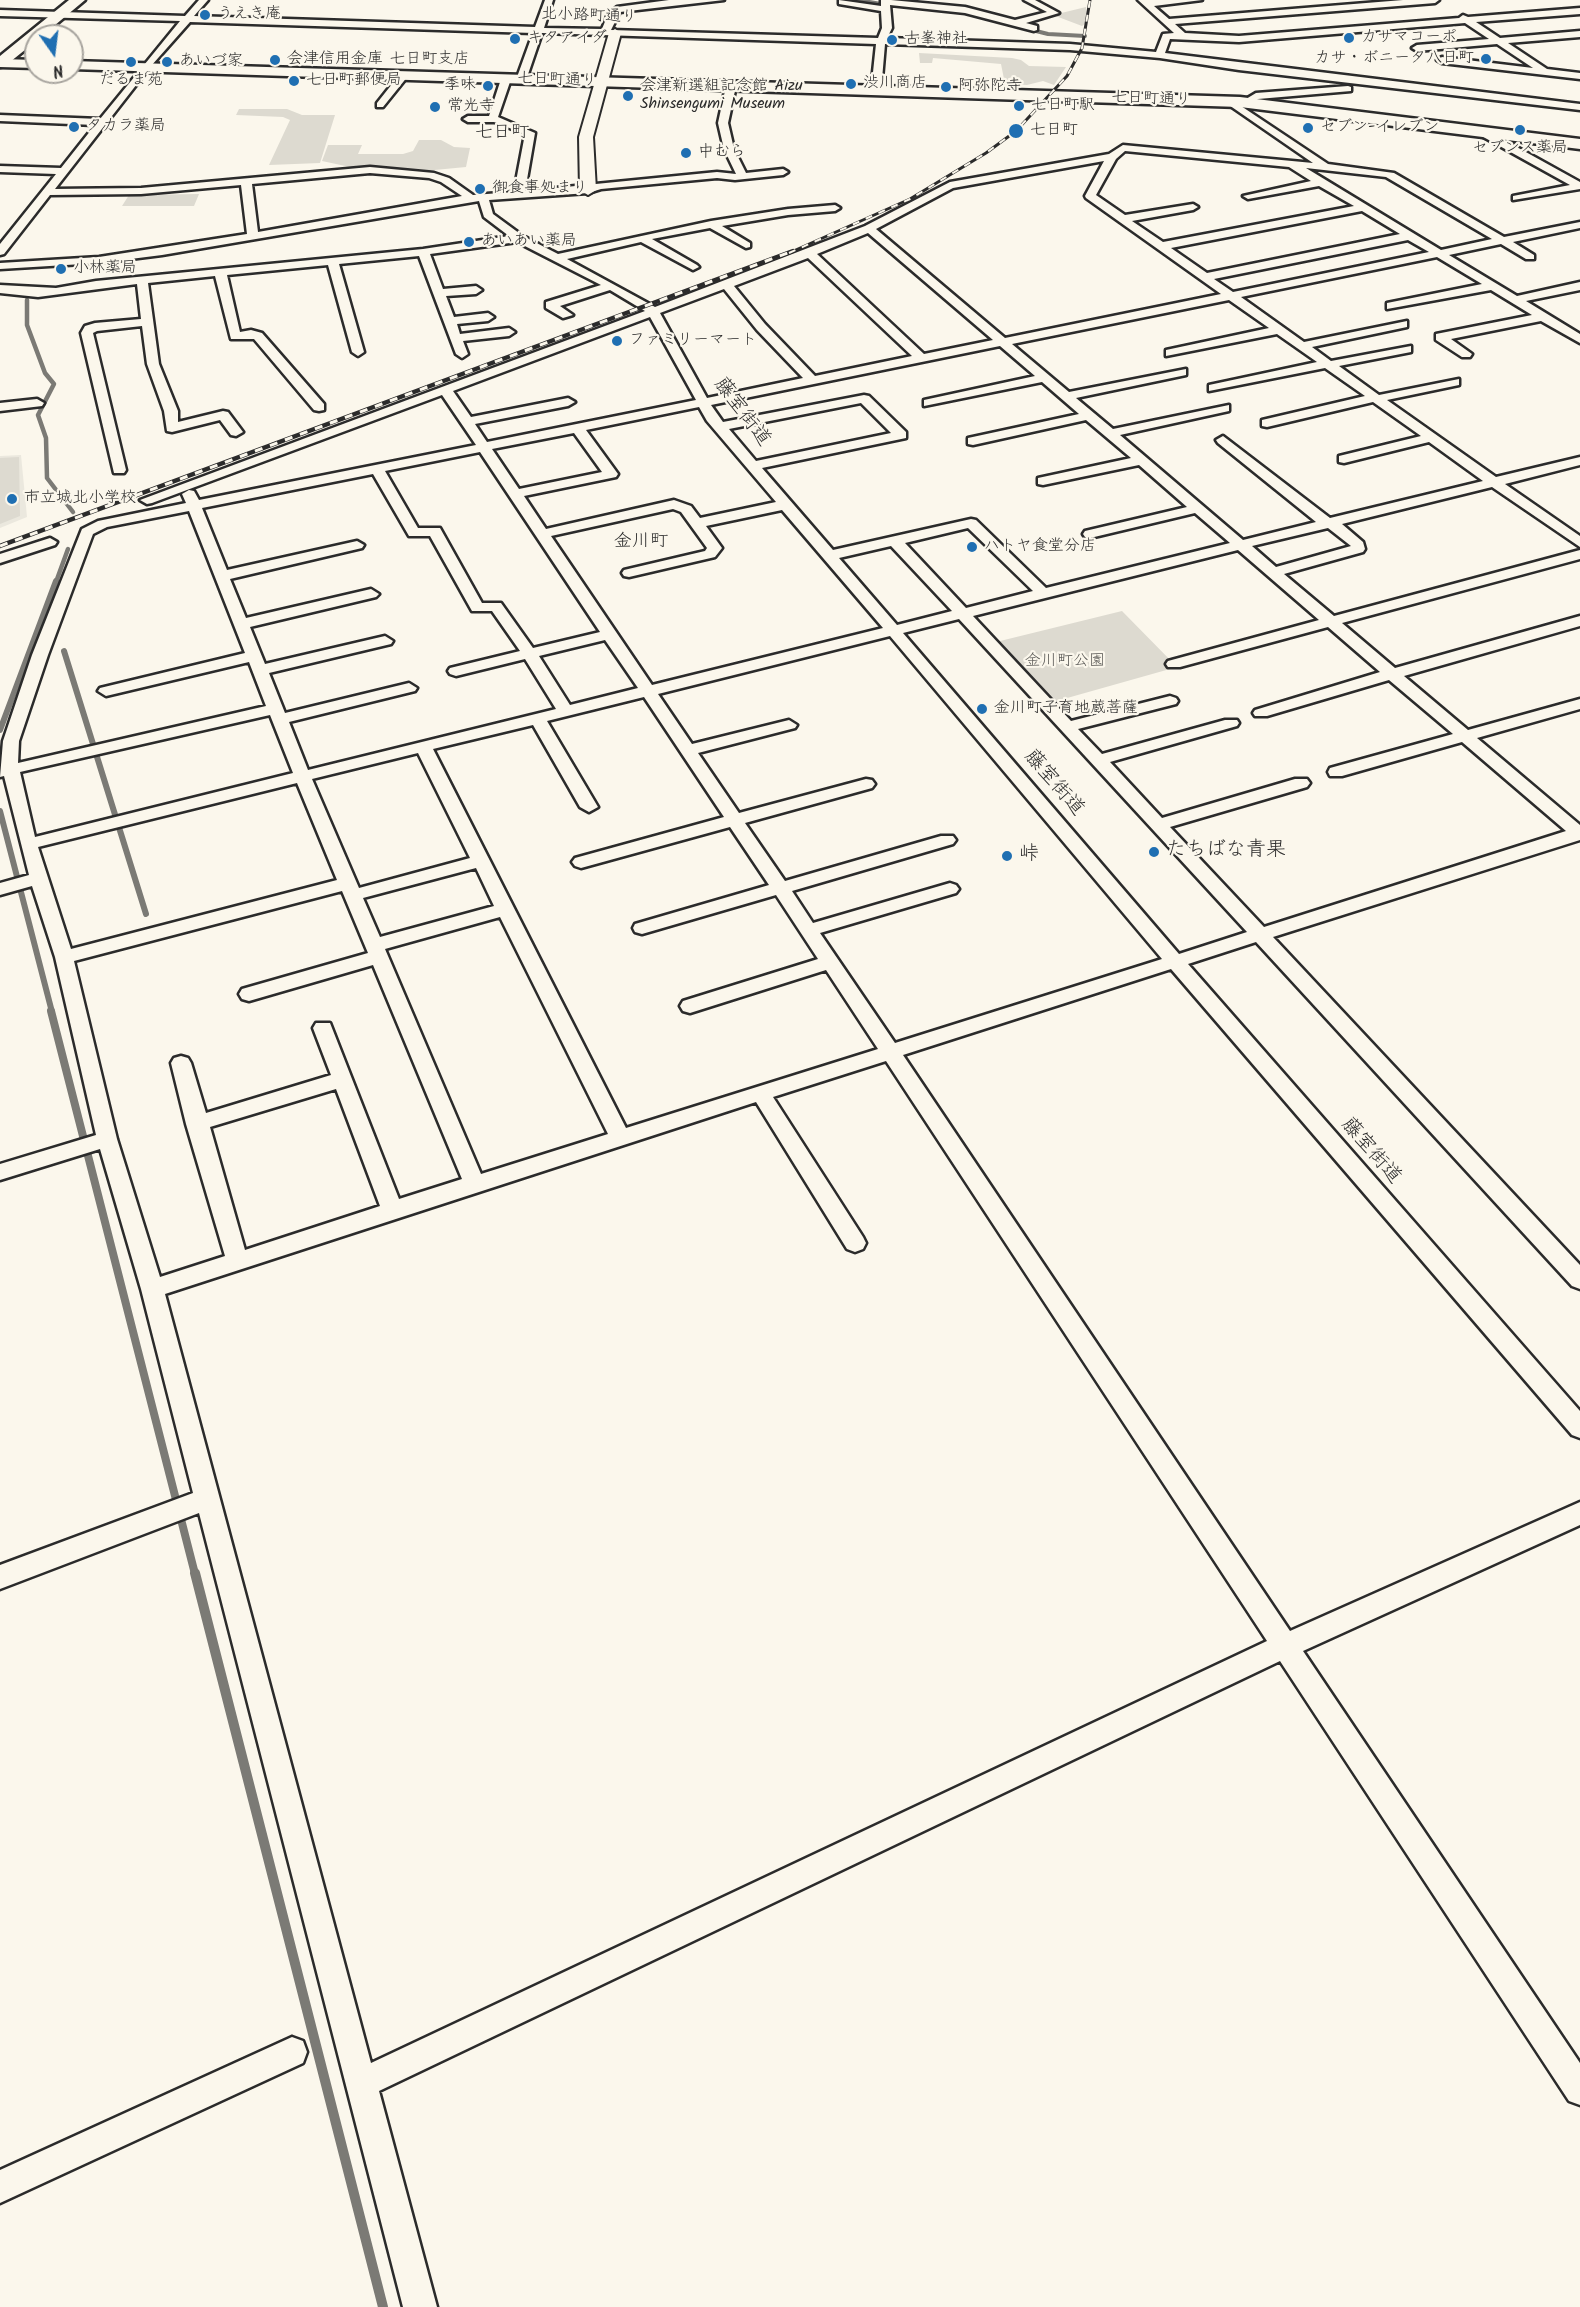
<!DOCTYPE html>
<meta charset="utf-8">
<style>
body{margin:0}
#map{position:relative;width:1580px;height:2307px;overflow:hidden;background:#fbf7ec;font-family:Kalam,sans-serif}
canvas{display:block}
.north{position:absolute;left:24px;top:24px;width:60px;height:60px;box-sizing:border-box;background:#fbf7ec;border:2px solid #a8a59f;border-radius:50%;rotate:166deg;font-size:16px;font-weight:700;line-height:24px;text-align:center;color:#2b2b2b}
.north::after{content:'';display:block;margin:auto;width:21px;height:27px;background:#1f6fb2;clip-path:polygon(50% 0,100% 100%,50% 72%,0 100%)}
</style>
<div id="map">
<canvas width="1580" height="2307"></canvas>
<div class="north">N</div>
</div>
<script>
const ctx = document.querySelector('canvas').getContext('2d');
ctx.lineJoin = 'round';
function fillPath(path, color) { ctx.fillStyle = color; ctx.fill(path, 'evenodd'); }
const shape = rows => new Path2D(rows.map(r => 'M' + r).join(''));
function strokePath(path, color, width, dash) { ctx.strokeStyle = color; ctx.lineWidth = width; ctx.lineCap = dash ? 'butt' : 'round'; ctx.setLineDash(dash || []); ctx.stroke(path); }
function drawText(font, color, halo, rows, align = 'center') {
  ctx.font = font + ' Kalam,"Klee One",sans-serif'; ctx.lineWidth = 4.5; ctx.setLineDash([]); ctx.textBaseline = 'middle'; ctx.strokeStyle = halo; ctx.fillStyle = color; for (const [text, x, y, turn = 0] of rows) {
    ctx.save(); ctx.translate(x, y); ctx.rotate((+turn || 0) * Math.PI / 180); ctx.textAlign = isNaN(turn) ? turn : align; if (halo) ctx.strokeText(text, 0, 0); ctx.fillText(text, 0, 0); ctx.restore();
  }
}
const built = shape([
 [21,455,27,517,0,528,0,456]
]);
const green = shape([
 [1086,7,1086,23,1082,26,1053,15],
 [919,53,1012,58,1021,60,1029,66,1066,67,1054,85,1043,81,1027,85,1005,84,1001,64,933,58,932,63,920,63],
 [239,109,287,109,302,115,335,115,320,163,269,165,290,120,283,117,236,115],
 [419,140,441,140,454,147,470,148,466,167,424,171,350,167,322,161,328,145,362,145,358,154,403,154,413,151],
 [199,194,194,206,122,206,129,195],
 [19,457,20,516,0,524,0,458],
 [1122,611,1177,667,1053,702,996,642]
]);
const streamFar4 = shape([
 [858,0,881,4],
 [1012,25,1048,34,1085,36]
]);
const streamFar3 = shape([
 [27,300,27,325,45,373,54,384,38,415,46,438,47,478,73,512],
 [56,582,68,549]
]);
const streamFar2 = shape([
 [64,651,146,914],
 [0,730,56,581],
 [0,811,52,1012]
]);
const streamFar1 = shape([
 [51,1011,195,1574]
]);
const stream = shape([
 [195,1573,383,2307]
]);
const street = shape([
 [199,0,208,0,194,16,535,27,545,0,553,0,544,28,602,29,608,14,617,7,669,0,724,0,620,12,611,30,878,38,882,28,881,11,839,4,839,0,881,6,881,0,891,0,965,7,1015,20,1047,12,1024,0,1035,0,1059,13,1026,23,1037,26,1037,30,1034,31,965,13,890,5,892,28,887,38,1070,44,1156,52,1163,34,1174,33,1138,0,1202,0,1154,6,1169,19,1403,0,1439,0,1435,3,1175,24,1185,33,1239,36,1459,18,1463,15,1468,17,1580,8,1580,14,1476,22,1500,38,1580,31,1580,37,1508,43,1547,69,1580,73,1580,79,1442,63,1437,60,1442,57,1533,68,1497,44,1417,51,1412,48,1417,45,1489,39,1465,23,1239,42,1170,39,1165,53,1580,104,1580,110,1239,70,1160,58,1070,50,885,44,881,91,876,94,871,91,876,44,542,33,526,80,521,83,516,80,533,33,190,22,151,66,55,189,141,188,370,167,434,173,449,178,473,195,514,192,525,134,494,122,468,122,463,119,468,116,489,116,501,79,506,76,511,79,498,117,535,133,525,191,717,172,736,174,724,149,718,123,726,86,731,83,736,86,728,123,734,149,746,173,783,169,788,172,783,175,735,180,717,178,601,189,588,193,489,200,493,214,523,236,558,254,711,221,788,209,835,205,840,208,835,211,788,215,722,226,750,243,750,247,746,248,710,228,652,239,697,265,699,267,693,270,641,242,567,259,655,307,865,226,950,182,1109,154,1123,145,1313,163,1226,103,1226,99,1229,98,1328,164,1394,173,1504,237,1580,222,1580,228,1513,242,1534,255,1534,259,1526,259,1501,244,1449,255,1517,296,1580,282,1580,290,1526,301,1580,334,1580,343,1541,321,1451,339,1472,354,1470,357,1462,357,1436,340,1436,334,1532,315,1491,290,1387,309,1387,303,1482,284,1437,257,1241,297,1304,342,1407,321,1407,327,1312,347,1331,361,1411,346,1411,352,1339,366,1379,395,1459,379,1459,385,1387,400,1496,477,1580,457,1580,465,1505,484,1580,536,1580,547,1492,487,1342,524,1363,542,1365,549,1363,552,1284,574,1334,616,1580,550,1580,559,1342,623,1395,668,1580,616,1580,626,1404,676,1468,730,1580,699,1580,709,1477,738,1580,825,1580,840,1273,937,1580,1265,1580,1289,1572,1286,1256,942,1188,964,1580,1411,1580,1438,1572,1435,1171,969,903,1055,1290,1631,1580,1502,1580,1525,1303,1651,1580,2063,1580,2105,1569,2101,1280,1661,379,2091,437,2307,403,2307,199,1513,0,1589,0,1565,193,1493,141,1289,100,1149,0,1180,0,1164,96,1135,55,957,32,886,0,895,0,883,29,875,4,776,0,777,3,741,32,655,82,529,98,521,186,503,182,494,189,490,194,491,199,500,476,445,442,395,152,503,147,504,140,500,645,311,610,290,560,306,573,315,563,318,546,308,546,302,601,285,517,242,430,254,443,289,476,286,482,290,476,294,446,296,454,317,488,313,494,317,488,321,457,324,460,334,509,328,515,332,509,336,463,341,468,354,462,358,456,354,419,256,339,264,364,352,358,356,352,352,328,265,227,275,240,332,251,330,262,333,324,404,324,410,319,411,314,410,254,339,231,339,215,276,148,283,159,364,178,411,178,422,223,411,228,412,243,432,236,436,231,435,220,420,172,432,167,431,164,411,147,364,142,326,97,331,93,333,126,470,124,473,114,473,81,333,85,326,95,323,141,319,137,284,38,297,0,293,0,285,56,288,96,281,423,249,509,236,484,217,479,201,162,255,99,263,0,269,0,263,99,257,247,234,241,185,141,194,50,195,4,254,0,255,0,244,56,174,0,172,0,166,61,168,95,125,0,121,0,115,100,119,180,21,0,16,0,10,185,16,199,0],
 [1125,151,1289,167,1311,181,1243,196,1248,199,1319,186,1354,206,1163,242,1132,221,1193,210,1198,207,1193,204,1125,215,1096,195,1116,159,1125,151],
 [1104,161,1085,196,1086,198,1221,294,1005,338,876,229,953,188,1104,161],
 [1306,168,1386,177,1492,239,1441,250,1306,168],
 [370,173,429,178,441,182,462,196,258,232,252,184,370,173],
 [1362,211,1400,234,1207,273,1171,248,1362,211],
 [868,233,993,340,924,354,817,254,868,233],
 [1408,240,1429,252,1233,292,1214,279,1408,240],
 [808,258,912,356,815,376,765,324,734,286,808,258],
 [724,289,757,330,803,378,707,398,660,313,724,289],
 [1229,300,1269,328,1166,350,1166,356,1277,334,1317,362,1209,385,1209,391,1325,368,1365,396,1262,420,1262,426,1267,427,1373,402,1421,436,1339,456,1339,462,1344,463,1429,442,1483,481,1330,518,1223,436,1216,440,1218,443,1316,522,1243,540,1120,435,1229,411,1229,405,1113,429,1076,398,1186,375,1186,369,1069,392,1012,344,1229,300],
 [650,317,696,400,487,442,475,424,568,406,575,402,568,398,471,417,453,391,650,317],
 [1000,346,1035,376,924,400,924,406,1042,382,1079,414,968,438,968,444,973,445,1086,420,1131,458,1038,478,1038,484,1043,485,1139,465,1187,507,1085,531,1083,534,1085,537,1090,538,1195,513,1230,543,1046,588,976,520,971,519,833,550,762,468,906,438,906,432,869,396,864,395,723,422,711,405,1000,346],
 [861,403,891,433,756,461,729,429,861,403],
 [699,407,707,421,776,502,700,518,691,506,674,500,546,529,524,496,616,477,618,474,586,430,699,407],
 [574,433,602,472,519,489,492,449,574,433],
 [480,452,600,632,533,648,501,603,482,603,440,528,418,528,385,471,480,452],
 [373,474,409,536,430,536,472,611,492,611,520,651,450,668,448,671,450,674,456,676,525,659,556,709,308,770,289,722,415,691,417,688,409,683,285,713,269,673,391,644,393,641,385,636,265,664,250,627,376,597,379,594,371,589,246,618,230,579,362,548,364,545,357,541,227,570,202,508,373,474],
 [673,509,681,512,707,548,705,551,624,570,622,573,624,576,629,577,715,557,722,548,706,526,782,510,883,628,652,685,551,536,673,509],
 [189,511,245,653,100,688,98,691,106,696,249,662,266,706,18,763,19,741,48,655,93,534,107,527,189,511],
 [968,528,1033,591,966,608,905,543,968,528],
 [1328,528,1351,546,1276,567,1252,546,1328,528],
 [891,546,952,611,897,625,839,558,891,546],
 [1238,550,1319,620,1168,661,1166,664,1168,667,1180,667,1328,627,1380,672,1255,710,1253,713,1255,716,1267,716,1389,680,1453,734,1330,768,1328,772,1330,776,1342,776,1462,742,1566,831,1264,927,1170,827,1307,787,1310,783,1307,779,1295,779,1162,818,1110,762,1237,726,1239,723,1237,720,1225,720,1102,754,1078,729,1176,704,1178,701,1176,698,1170,696,1071,721,973,616,1238,550],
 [959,619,1247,932,1179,954,903,633,959,619],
 [890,636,1162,959,895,1043,820,933,956,893,959,889,956,885,950,883,813,923,792,891,953,844,956,840,953,836,941,836,785,881,745,823,872,788,875,784,872,780,866,779,739,813,698,753,795,728,797,725,789,720,692,744,658,694,890,636],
 [605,640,638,688,570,705,539,656,605,640],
 [644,697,724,817,575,858,572,862,575,866,581,868,730,827,769,885,635,924,633,928,635,932,642,934,776,895,818,959,683,1001,680,1006,683,1011,690,1013,826,970,878,1049,626,1128,433,749,533,725,580,807,589,812,598,807,547,721,644,697],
 [270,715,293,773,35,837,20,772,270,715],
 [418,753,470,858,359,888,312,779,418,753],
 [297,783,337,880,71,949,38,847,297,783],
 [476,868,494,906,380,937,363,898,476,868],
 [342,891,368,953,242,989,239,994,242,999,249,1001,373,965,462,1179,399,1199,330,1023,316,1023,313,1028,331,1075,206,1113,191,1063,188,1058,181,1056,174,1058,171,1063,186,1124,225,1256,160,1277,117,1139,74,961,342,891],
 [500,917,608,1134,481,1174,385,949,500,917],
 [886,1061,1267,1641,371,2063,165,1294,756,1102,847,1249,855,1252,863,1249,866,1243,863,1237,773,1097,886,1061],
 [336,1089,380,1206,245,1250,210,1127,336,1089],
 [400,74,408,76,383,107,377,107,377,103,400,74],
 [1348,86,1351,87,1351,91,1258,99,1246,105,1241,102,1256,93,1348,86],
 [1478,130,1486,130,1580,182,1580,189,1513,200,1513,196,1570,185,1478,134,1478,130],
 [37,399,44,403,42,406,0,411,0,403,37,399],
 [50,538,57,542,55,545,0,563,0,554,50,538],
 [292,2037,303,2041,307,2052,303,2063,0,2203,0,2170,292,2037]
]);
const secondary = shape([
 [615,29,621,33,593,137,596,190,588,195,580,190,579,137,609,33,615,29]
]);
const primary = shape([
 [69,0,85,0,42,36,36,36,36,41,5,66,0,67,0,56,69,0]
]);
const highway = shape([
 [0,59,36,60,36,68,0,67,0,59],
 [72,61,1240,97,1580,139,1580,149,1240,107,72,69,72,61]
]);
const railFar1 = shape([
 [789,253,910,199,986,153,1016,131,1067,76,1082,48,1090,0]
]);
const rail = shape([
 [0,546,793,251]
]);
const markers = [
 [205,15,6,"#1f6fb2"],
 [1349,38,6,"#1f6fb2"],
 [515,39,6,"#1f6fb2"],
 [892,40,6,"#1f6fb2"],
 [1486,59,6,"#1f6fb2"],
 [275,60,6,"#1f6fb2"],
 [131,62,6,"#1f6fb2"],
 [167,62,6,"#1f6fb2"],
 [294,81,6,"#1f6fb2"],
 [851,84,6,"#1f6fb2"],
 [488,86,6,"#1f6fb2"],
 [946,87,6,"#1f6fb2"],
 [628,96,6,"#1f6fb2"],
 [1019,106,6,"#1f6fb2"],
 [435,107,6,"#1f6fb2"],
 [74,127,6,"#1f6fb2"],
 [1308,128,6,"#1f6fb2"],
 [1520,130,6,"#1f6fb2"],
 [1016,131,8,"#1f6fb2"],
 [686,153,6,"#1f6fb2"],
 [480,189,6,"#1f6fb2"],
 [469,242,6,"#1f6fb2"],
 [61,269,6,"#1f6fb2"],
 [617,341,6,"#1f6fb2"],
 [12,499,6,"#1f6fb2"],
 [972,547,6,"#1f6fb2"],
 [982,709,6,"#1f6fb2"],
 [1154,852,6,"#1f6fb2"],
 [1007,856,6,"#1f6fb2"]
];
const farPoinames = [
 ["うえき庵",217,15],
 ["カサマコーポ",1361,38],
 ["キタアイダ",527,39],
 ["古峯神社",904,40],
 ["カサ・ボニータ八日町",1474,59,"right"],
 ["会津信用金庫 七日町支店",287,60],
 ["あいづ家",179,62],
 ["だるま苑",131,81,"center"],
 ["七日町郵便局",306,81],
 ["渋川商店",863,84],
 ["季味",476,86,"right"],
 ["会津新選組記念館 Aizu",640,87],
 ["Shinsengumi Museum",640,105],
 ["阿弥陀寺",958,87],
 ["七日町駅",1031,106],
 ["常光寺",447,107],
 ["タカラ薬局",86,127],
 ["セブン-イレブン",1320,128],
 ["七日町",1030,131],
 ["セブンス薬局",1520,149,"center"],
 ["中むら",698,153],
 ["御食事処まり",492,189],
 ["あいあい薬局",481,242],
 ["小林薬局",73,269],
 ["ファミリーマート",629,341],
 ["市立城北小学校",24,499],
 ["ハトヤ食堂分店",984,547],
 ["金川町子育地蔵菩薩",994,709]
];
const farStreetnames = [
 ["北小路町通り",589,17,2],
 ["七日町通り",557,81,2],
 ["七日町通り",1151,100,2]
];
const farParknames = [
 ["金川町公園",1065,662]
];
const farQuarternames = [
 ["七日町",502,134],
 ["金川町",641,543]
];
const streetNames = [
 ["藤室街道",741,413,53],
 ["藤室街道",1053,784,49],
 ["藤室街道",1370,1152,49]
];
const poiNames = [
 ["たちばな青果",1166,852],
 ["峠",1019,856]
];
fillPath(built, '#ebe8de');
fillPath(green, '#dddad0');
strokePath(streamFar4, '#7b7a75', 4);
strokePath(streamFar3, '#7b7a75', 4.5);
strokePath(streamFar2, '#7b7a75', 6);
strokePath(streamFar1, '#7b7a75', 8);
strokePath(stream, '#7b7a75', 10);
strokePath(street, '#2b2b2b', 5);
strokePath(secondary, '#2b2b2b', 4);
strokePath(primary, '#2b2b2b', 5);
strokePath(highway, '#2b2b2b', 5);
fillPath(street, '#fbf7ec');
fillPath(secondary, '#fbf7ec');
fillPath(primary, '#fbf7ec');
fillPath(highway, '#fbf7ec');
strokePath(railFar1, '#2b2b2b', 3);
strokePath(rail, '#2b2b2b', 4.5);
strokePath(railFar1, '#fbf7ec', 2, [7]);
strokePath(rail, '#fbf7ec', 3, [8]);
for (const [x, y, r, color] of markers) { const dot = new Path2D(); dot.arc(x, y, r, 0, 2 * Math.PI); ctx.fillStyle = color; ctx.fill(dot); strokePath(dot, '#fbf7ec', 2); }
drawText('16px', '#2b2b2b', '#fbf7ec', farPoinames, 'left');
drawText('16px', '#2b2b2b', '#fbf7ec', farStreetnames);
drawText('16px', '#585754', '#fbf7ec', farParknames);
drawText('18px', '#2b2b2b', '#fbf7ec', farQuarternames);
drawText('20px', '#2b2b2b', '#fbf7ec', streetNames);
drawText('20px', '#2b2b2b', '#fbf7ec', poiNames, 'left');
</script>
